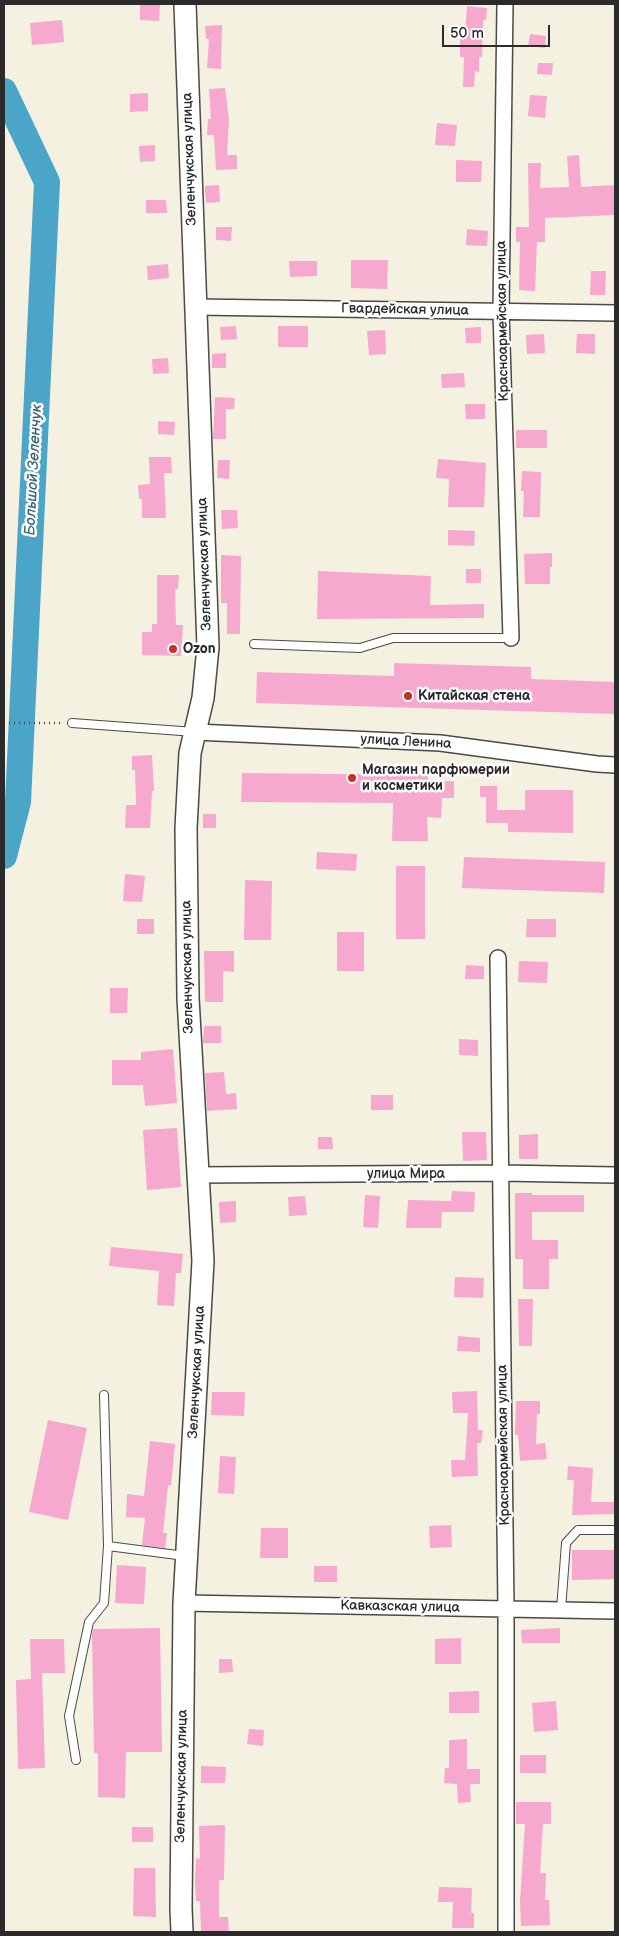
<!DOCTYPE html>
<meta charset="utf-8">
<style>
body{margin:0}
#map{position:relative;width:619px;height:1936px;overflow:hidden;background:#f5f1e1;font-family:"Balsamiq Sans",sans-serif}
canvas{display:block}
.frame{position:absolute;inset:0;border:5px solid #2b2b2b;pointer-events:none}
.scale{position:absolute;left:442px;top:25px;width:108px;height:22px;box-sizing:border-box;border:2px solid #2b2b2b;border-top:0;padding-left:6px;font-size:15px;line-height:18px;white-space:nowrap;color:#2b2b2b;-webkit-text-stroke:4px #fff;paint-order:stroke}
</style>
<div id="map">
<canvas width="619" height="1936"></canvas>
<div class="frame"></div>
<div class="scale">50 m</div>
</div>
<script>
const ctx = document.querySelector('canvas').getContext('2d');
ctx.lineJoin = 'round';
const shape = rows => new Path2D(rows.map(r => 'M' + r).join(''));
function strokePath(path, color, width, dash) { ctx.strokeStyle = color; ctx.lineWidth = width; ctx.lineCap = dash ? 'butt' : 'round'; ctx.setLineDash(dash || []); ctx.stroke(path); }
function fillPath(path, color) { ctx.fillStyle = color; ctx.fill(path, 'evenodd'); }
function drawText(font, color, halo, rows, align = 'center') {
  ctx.font = font + ' "Balsamiq Sans",sans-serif'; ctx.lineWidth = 5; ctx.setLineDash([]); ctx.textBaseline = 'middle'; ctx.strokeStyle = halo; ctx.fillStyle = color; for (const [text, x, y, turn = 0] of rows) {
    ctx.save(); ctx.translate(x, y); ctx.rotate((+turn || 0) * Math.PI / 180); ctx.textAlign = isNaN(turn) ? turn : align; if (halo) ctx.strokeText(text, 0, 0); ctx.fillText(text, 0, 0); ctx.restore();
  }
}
const river = shape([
 [4,91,47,182,18,802,4,856]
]);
const building = shape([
 [140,4,160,4,159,21,140,20],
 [467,6,487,8,486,20,483,20,482,57,479,57,479,72,475,71,474,87,463,87,464,57,460,57,460,34,465,34],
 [62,20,64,42,32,45,30,23],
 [222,25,221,69,207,68,209,39,206,39,205,26],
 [530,34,546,36,545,48,528,46],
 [538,63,553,63,552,75,537,74],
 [225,88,229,120,227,155,237,155,237,169,216,170,214,135,207,135,208,119,211,119,209,89],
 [148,93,148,111,130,112,130,94],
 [530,95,547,96,545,118,528,116],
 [437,123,457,125,455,146,435,145],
 [155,145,155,161,140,162,139,146],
 [579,155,581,187,615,185,615,215,545,218,545,242,537,242,535,291,519,290,520,242,516,242,516,227,529,227,528,163,541,163,540,188,569,187,567,156],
 [456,160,482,161,481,182,456,182],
 [219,185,220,202,206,203,205,186],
 [146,200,166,200,167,213,146,213],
 [216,227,232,227,231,241,216,240],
 [467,229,488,231,487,246,466,245],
 [351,260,388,260,387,289,351,288],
 [289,261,317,261,317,276,290,277],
 [168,264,169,278,148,280,147,266],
 [591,271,606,271,605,295,590,295],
 [236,326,237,339,221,340,220,327],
 [278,326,308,326,308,347,278,347],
 [481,327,481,343,466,343,465,328],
 [385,330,386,354,369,355,367,331],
 [544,334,545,353,527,354,526,335],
 [577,334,595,334,595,354,576,353],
 [226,353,226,368,212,368,212,354],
 [168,358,169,373,153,374,152,359],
 [464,373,465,387,442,388,441,374],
 [215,397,235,398,234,409,226,409,226,439,213,439],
 [465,404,485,404,485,419,466,419],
 [158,421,175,422,174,435,158,434],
 [516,430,547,430,547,448,516,448],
 [149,457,171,457,172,473,164,473,166,518,142,518,142,499,139,499,138,485,150,484],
 [438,459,486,463,484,507,448,507,449,479,436,478],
 [218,460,230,460,229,479,217,478],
 [522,471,541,472,540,517,523,517,524,491,521,491],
 [221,510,237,510,238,528,222,529],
 [448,530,475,531,474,546,448,545],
 [552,553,552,567,550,567,550,584,525,584,524,554],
 [221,555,241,556,240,634,227,634,227,603,221,603],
 [466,569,481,569,481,583,466,583],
 [318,571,431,576,430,605,484,604,484,618,317,619],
 [157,575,179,575,178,589,175,589,176,625,183,625,181,656,142,655,142,632,152,632,152,624,157,624],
 [394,663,531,667,531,679,615,682,615,714,256,703,257,672,394,676],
 [152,755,154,791,152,791,150,828,125,828,126,805,136,805,135,770,132,770,132,756],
 [242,773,428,775,428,782,454,781,454,798,442,798,441,818,427,817,428,841,392,841,393,803,241,802],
 [480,786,497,786,497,810,525,810,525,790,573,790,573,833,508,832,508,823,486,823,486,797,480,797],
 [203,814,216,814,216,828,203,828],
 [317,852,357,854,356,871,316,869],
 [464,857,605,862,604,893,462,888],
 [396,866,425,866,425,939,396,939],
 [125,874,145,876,142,902,123,901],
 [245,880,272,881,271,940,244,940],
 [137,919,154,919,154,934,137,934],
 [527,919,556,919,556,937,526,937],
 [337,932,364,932,364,971,337,971],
 [204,951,234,951,234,972,223,971,223,1002,205,1002],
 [519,961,548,962,547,983,518,982],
 [466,965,484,966,484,979,465,979],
 [110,988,128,988,127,1013,110,1013],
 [204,1026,221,1026,221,1043,203,1043],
 [459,1039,478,1040,478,1056,459,1055],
 [173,1049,177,1103,145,1106,143,1085,112,1085,112,1060,141,1060,141,1052],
 [224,1072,226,1094,236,1093,237,1109,207,1111,205,1073],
 [371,1095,393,1095,393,1110,371,1110],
 [177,1128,181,1187,147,1190,143,1130],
 [462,1132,486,1132,487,1160,463,1161],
 [538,1134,538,1159,519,1159,519,1135],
 [318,1137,332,1137,333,1149,318,1149],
 [452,1191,475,1192,474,1212,442,1212,441,1228,406,1228,408,1200,451,1201],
 [515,1193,532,1193,532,1195,584,1195,584,1212,532,1212,532,1240,558,1240,558,1259,549,1259,549,1289,523,1289,523,1259,515,1259],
 [365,1195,380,1196,378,1228,363,1227],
 [305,1196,307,1215,289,1216,288,1197],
 [236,1201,236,1222,220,1223,219,1202],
 [111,1247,183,1254,181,1273,176,1273,174,1306,157,1305,159,1271,109,1266],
 [455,1277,484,1278,483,1298,454,1297],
 [518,1299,533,1299,532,1346,519,1346],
 [458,1336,480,1338,480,1352,457,1351],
 [477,1391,478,1430,483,1430,481,1443,477,1443,478,1476,452,1477,451,1460,465,1460,468,1413,453,1413,452,1392],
 [212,1392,245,1392,244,1416,211,1415],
 [516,1401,540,1401,540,1414,537,1414,536,1444,545,1443,547,1459,520,1461,518,1435,515,1435],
 [48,1420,87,1428,68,1520,29,1512],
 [150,1441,175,1444,171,1485,168,1485,163,1533,167,1533,165,1548,142,1545,145,1518,126,1517,127,1494,144,1496],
 [220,1456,236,1457,234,1494,218,1493],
 [568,1466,593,1468,591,1502,615,1502,615,1514,572,1515,574,1480,567,1480],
 [451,1525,452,1547,430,1548,429,1526],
 [261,1528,288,1528,288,1558,260,1558],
 [572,1550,615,1550,615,1579,572,1580],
 [117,1565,146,1567,144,1604,115,1603],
 [314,1566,337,1566,337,1582,314,1582],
 [160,1628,162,1752,126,1752,125,1798,98,1797,98,1753,94,1753,92,1635,93,1629],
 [560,1628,560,1643,522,1643,521,1630],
 [461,1638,461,1664,435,1664,435,1639],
 [30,1639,64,1639,65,1673,42,1673,45,1768,18,1769,16,1680,31,1679],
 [219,1659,232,1659,233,1672,219,1673],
 [479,1691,479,1713,449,1713,449,1692],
 [556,1701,558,1730,534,1732,532,1703],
 [249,1729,264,1730,263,1746,247,1744],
 [467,1739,467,1769,480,1769,480,1784,470,1784,471,1802,458,1803,457,1784,444,1783,445,1768,449,1768,449,1740],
 [520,1755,546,1755,546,1773,520,1773],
 [201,1766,226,1767,225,1783,201,1783],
 [516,1802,551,1802,551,1824,543,1824,540,1873,546,1873,545,1900,549,1900,550,1925,521,1926,520,1901,525,1824,516,1824],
 [225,1825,224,1880,219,1880,219,1917,228,1917,229,1932,201,1932,200,1901,196,1901,195,1879,196,1858,200,1859,199,1826],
 [132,1827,153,1827,153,1842,132,1842],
 [134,1868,155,1868,156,1917,133,1916],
 [439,1887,472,1888,471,1913,474,1913,474,1928,452,1928,453,1902,438,1902]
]);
const path = shape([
 [4,723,62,723]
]);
const lane = shape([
 [254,644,360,648,393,638,511,638],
 [72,723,195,732],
 [104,1395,108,1546,185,1556],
 [561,1610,566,1543,578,1530,615,1530],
 [76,1760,69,1716,89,1622,104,1603,108,1546]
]);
const street = shape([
 [505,4,501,311,511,638],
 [195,307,615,313],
 [195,732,440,743,597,764,615,765],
 [498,958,506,1609,506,1932],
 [197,1175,501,1173,615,1175],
 [184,1603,615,1611]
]);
const secondary = shape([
 [182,1932,181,1908,184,1603,203,1261,188,998,186,828,190,753,203,698,208,647,185,4]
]);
const markers = [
 [173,649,5,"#c8321e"],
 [408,696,5,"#c8321e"],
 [352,778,5,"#c8321e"]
];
const streetNames = [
 ["Зеленчукская улица",190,159,-92],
 ["Гвардейская улица",405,310,1],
 ["Красноармейская улица",503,321,-91],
 ["Зеленчукская улица",205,564,-92],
 ["улица Ленина",406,742,3],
 ["Зеленчукская улица",188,967,-91],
 ["улица Мира",406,1174],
 ["Зеленчукская улица",197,1372,-87],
 ["Красноармейская улица",504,1445,-91],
 ["Кавказская улица",400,1607,1],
 ["Зеленчукская улица",182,1776,-89]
];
const poiNames = [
 ["Ozon",183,649],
 ["Китайская стена",418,696],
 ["Магазин парфюмерии",362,770],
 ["и косметики",362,786]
];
const waterNames = [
 ["Большой Зеленчук",34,470,-87]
];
strokePath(river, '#4aa5c8', 26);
fillPath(building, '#f6a8ce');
strokePath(lane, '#494946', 10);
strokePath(street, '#494946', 18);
strokePath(secondary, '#494946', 24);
strokePath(path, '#494946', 2.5, [1, 4]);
strokePath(lane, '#fff', 8);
strokePath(street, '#fff', 15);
strokePath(secondary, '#fff', 21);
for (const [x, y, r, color] of markers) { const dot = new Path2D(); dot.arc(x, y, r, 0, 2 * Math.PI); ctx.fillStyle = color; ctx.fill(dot); strokePath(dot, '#fff', 2); }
drawText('14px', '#2b2b2b', '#fff', streetNames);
drawText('bold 14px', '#2b2b2b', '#fff', poiNames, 'left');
drawText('italic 15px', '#396272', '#fff', waterNames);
</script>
